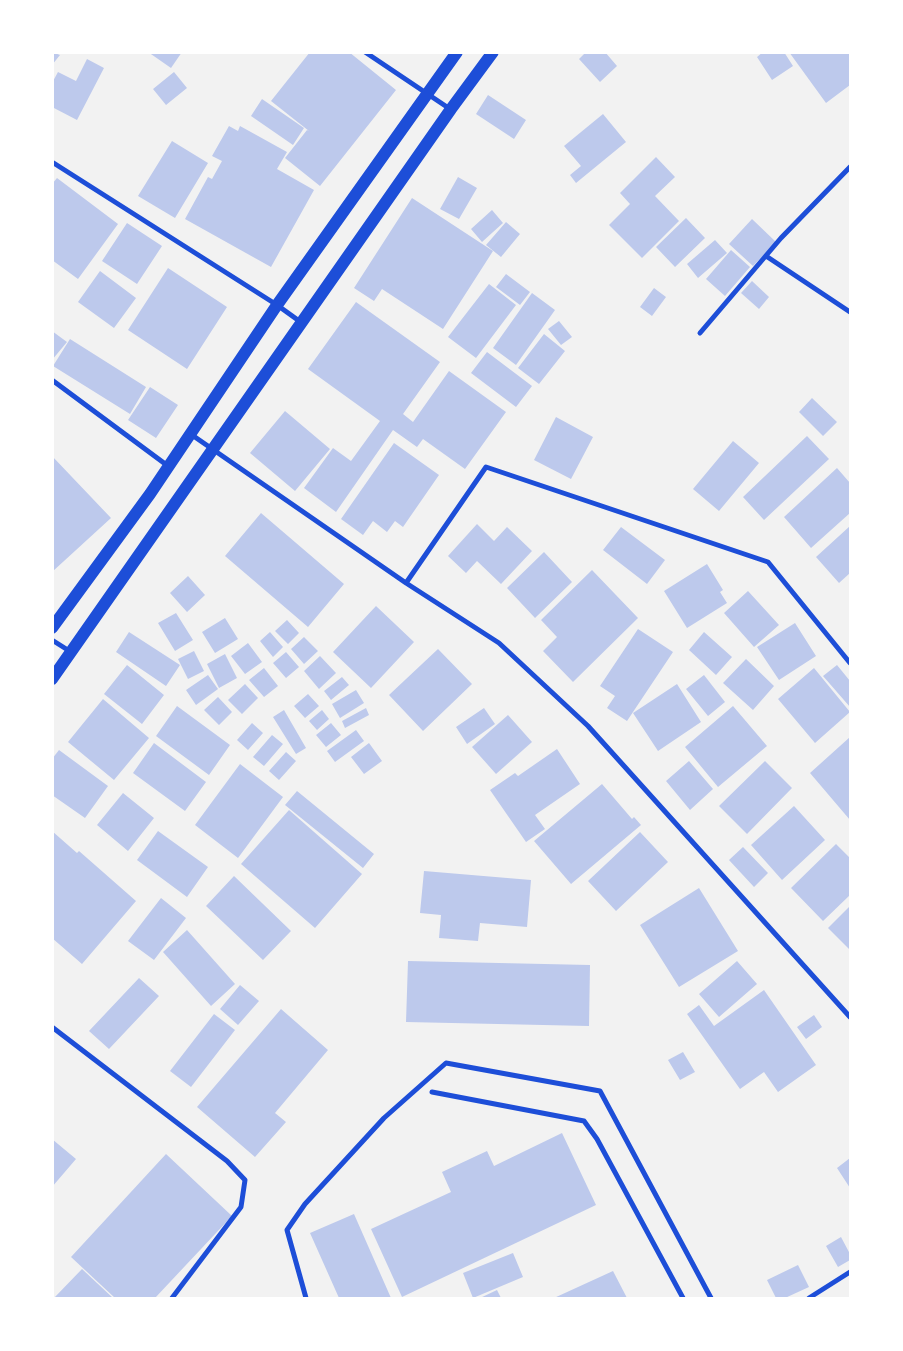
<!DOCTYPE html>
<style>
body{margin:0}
#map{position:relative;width:903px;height:1351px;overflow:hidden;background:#f2f2f2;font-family:"Fira Sans",sans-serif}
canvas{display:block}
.frame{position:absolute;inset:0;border:54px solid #fff;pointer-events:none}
</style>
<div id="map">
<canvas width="903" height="1351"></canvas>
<div class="frame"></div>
</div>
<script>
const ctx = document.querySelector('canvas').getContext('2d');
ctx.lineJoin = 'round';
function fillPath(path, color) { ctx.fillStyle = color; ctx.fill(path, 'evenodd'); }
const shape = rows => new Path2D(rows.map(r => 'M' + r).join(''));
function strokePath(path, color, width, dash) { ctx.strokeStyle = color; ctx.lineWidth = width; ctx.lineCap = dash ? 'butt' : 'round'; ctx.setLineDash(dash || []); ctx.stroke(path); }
const building = shape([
 [52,52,60,55,52,65],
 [148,52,182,52,171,68],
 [310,52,349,52,396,90,320,186,285,158,307,130,309,131,271,101],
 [586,52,605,52,617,66,600,82,579,59],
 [763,52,784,52,793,66,772,80,757,57],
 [789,52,850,52,850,85,826,103],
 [87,59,104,68,77,120,52,107,52,83,58,72,76,81],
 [174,72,187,88,166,105,153,89],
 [488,95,526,120,514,139,476,114],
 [262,99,304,128,293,145,251,116],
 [603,114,626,142,576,183,570,175,581,166,564,146],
 [229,126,238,131,240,126,287,152,277,169,314,190,271,267,185,219,208,177,212,179,222,161,212,156],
 [172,141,208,163,175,218,138,196],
 [656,157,675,177,655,196,679,221,642,258,609,225,630,204,620,193],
 [458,177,477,188,459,219,440,209],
 [57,178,118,224,78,279,52,260,52,184],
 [412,198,493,251,443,329,382,289,374,301,354,288],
 [492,210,503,223,482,242,471,229],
 [686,218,705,238,675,267,656,247],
 [752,219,776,242,753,266,729,244],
 [506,222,520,234,501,257,486,245],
 [127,223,162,246,137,284,102,261],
 [715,240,727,253,698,278,687,264],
 [731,250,750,267,725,296,706,279],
 [168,268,227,307,187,369,128,330],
 [100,271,136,298,114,328,78,302],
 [506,274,530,292,520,305,496,287],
 [752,281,769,297,759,309,741,293],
 [489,284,516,305,476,358,448,337],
 [654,288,666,297,652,316,640,307],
 [532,293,555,310,516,365,493,348],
 [356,302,440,362,403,414,413,422,449,371,506,412,465,469,423,439,417,447,393,430,336,512,304,488,333,448,351,461,380,421,308,369],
 [559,321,572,337,561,345,548,329],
 [52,331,67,342,52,360],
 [544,334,565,351,539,384,518,368],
 [70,339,146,387,130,414,53,366],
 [487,352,532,386,516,407,471,373],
 [150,387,178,405,156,438,128,420],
 [812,398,837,422,823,436,799,412],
 [285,411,330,449,295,491,250,453],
 [556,417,593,437,571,479,534,460],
 [807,436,829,459,764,520,743,497],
 [733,441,759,463,719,511,693,489],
 [394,443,439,475,403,527,395,521,387,532,373,521,363,535,341,519],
 [52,456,111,518,52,572],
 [837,468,850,483,850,513,811,548,784,517],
 [261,513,344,584,308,627,225,556],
 [477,524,494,541,507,527,532,551,501,584,477,561,466,573,448,556],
 [850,526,850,573,839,583,816,557],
 [621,527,665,560,647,584,603,550],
 [544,552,572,582,535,618,507,588],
 [707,564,723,590,720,592,727,603,687,628,664,591],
 [592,570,638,618,573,682,543,651,557,637,541,620],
 [188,576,205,595,187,612,170,593],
 [748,591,779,625,754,647,724,613],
 [376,606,414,642,371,688,333,652],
 [176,613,193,640,175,651,158,623],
 [225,618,238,639,215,653,202,632],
 [287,620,299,633,288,644,275,631],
 [795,623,816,656,779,680,757,647],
 [638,629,673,652,627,721,607,708,615,696,600,686],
 [129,632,180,665,166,686,116,652],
 [270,632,283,647,273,657,260,641],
 [704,632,732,657,716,675,689,650],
 [304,637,318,651,304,664,291,649],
 [248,643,262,662,245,674,231,656],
 [438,649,472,684,423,731,389,695],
 [194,651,204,671,188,679,178,659],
 [286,652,299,667,286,678,273,663],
 [225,654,237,678,219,688,207,664],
 [320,656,336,673,319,689,304,671],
 [746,659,774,686,753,710,723,683],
 [127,665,164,695,142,724,104,694],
 [837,665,850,681,850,707,823,676],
 [264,668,278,686,264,697,249,680],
 [814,668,850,712,815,743,778,699],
 [208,675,218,689,196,705,186,690],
 [704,675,725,702,708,716,686,689],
 [342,677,349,685,331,700,324,691],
 [245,684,258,698,242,714,228,700],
 [677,684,701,722,658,751,633,713],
 [356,690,364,703,340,718,332,704],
 [308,694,319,706,305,718,294,706],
 [218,697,232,712,219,725,204,710],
 [103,699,149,738,114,780,68,742],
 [177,706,230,745,209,775,156,736],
 [733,706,767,746,718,787,685,747],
 [366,708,369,715,345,728,342,721],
 [484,708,495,724,467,744,456,727],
 [284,710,306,748,296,754,273,717],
 [322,710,329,719,317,730,309,721],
 [508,715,532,742,496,774,472,747],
 [252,723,263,733,248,750,237,740],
 [331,723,341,735,326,747,316,735],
 [356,730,364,741,335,762,327,751],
 [272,735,283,744,264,766,253,757],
 [850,737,850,820,810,773],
 [154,743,206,782,185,811,133,773],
 [369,743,382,761,364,774,351,757],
 [557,749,580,784,535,815,545,829,526,842,490,790,515,773,518,776],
 [59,750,108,786,85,818,52,795,52,759],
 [286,752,296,761,279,780,269,771],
 [689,761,713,789,690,810,666,781],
 [765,761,792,788,747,834,719,806],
 [240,764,283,797,238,858,195,825],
 [602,784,632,819,634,817,641,825,571,884,534,841],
 [297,791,374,854,363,868,285,805],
 [123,793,154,818,128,851,97,825],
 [794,806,825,840,782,880,751,845],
 [289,810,362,874,315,928,241,864],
 [52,831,77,853,79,851,136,901,82,964,52,938],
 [158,831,208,867,187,897,137,860],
 [640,832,668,862,616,911,588,881],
 [836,844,850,858,850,895,823,921,791,888],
 [743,847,768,873,754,887,729,860],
 [424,871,531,880,527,927,480,923,478,941,439,938,441,915,420,913],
 [234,876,291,931,263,960,206,906],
 [699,888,738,951,679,987,640,925],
 [161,898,186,918,154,960,128,941],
 [850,906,850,950,828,928],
 [187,930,235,984,211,1006,163,952],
 [408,961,590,965,589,1026,406,1022],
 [737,961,757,984,719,1017,699,994],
 [139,978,159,996,109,1049,89,1031],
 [240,985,259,1001,238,1025,220,1009],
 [764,990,816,1065,778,1092,764,1072,740,1089,687,1014,699,1005,714,1026],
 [281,1009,328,1050,275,1113,286,1122,255,1157,197,1107],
 [214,1014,235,1030,191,1087,170,1071],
 [814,1015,822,1027,806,1039,797,1027],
 [683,1052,695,1072,680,1080,668,1060],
 [562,1133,596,1205,402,1297,371,1229,451,1192,442,1172,487,1151,494,1166],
 [52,1139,76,1159,52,1187],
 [166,1154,232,1216,155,1298,115,1298,71,1257],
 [850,1158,850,1188,837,1168],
 [354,1214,391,1298,339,1298,310,1233],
 [841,1237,850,1254,850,1260,838,1267,826,1246],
 [513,1253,523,1277,473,1298,463,1273],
 [798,1265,809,1287,785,1298,776,1298,767,1280],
 [82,1269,113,1298,54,1298],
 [613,1271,627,1298,554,1298],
 [497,1290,501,1298,480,1298]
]);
const minor = shape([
 [365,52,450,109],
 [52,162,277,305,302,323],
 [766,256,850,312],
 [700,333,781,238,850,167],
 [52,380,168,466],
 [192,435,406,583,499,643,588,726,850,1017],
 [406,583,486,467,768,562,850,663],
 [52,640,71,652],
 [52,1027,227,1161,245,1180,241,1207,172,1298],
 [432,1092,584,1121,597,1139,683,1298],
 [306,1298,287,1230,305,1204,384,1118,446,1063,600,1091,711,1298],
 [809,1298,850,1272]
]);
const primary = shape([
 [52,628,150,494,277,305,457,52],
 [52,679,451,109,493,52]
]);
fillPath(building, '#bdc9ec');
strokePath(minor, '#1d4ed8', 5);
strokePath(primary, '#1d4ed8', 12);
</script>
